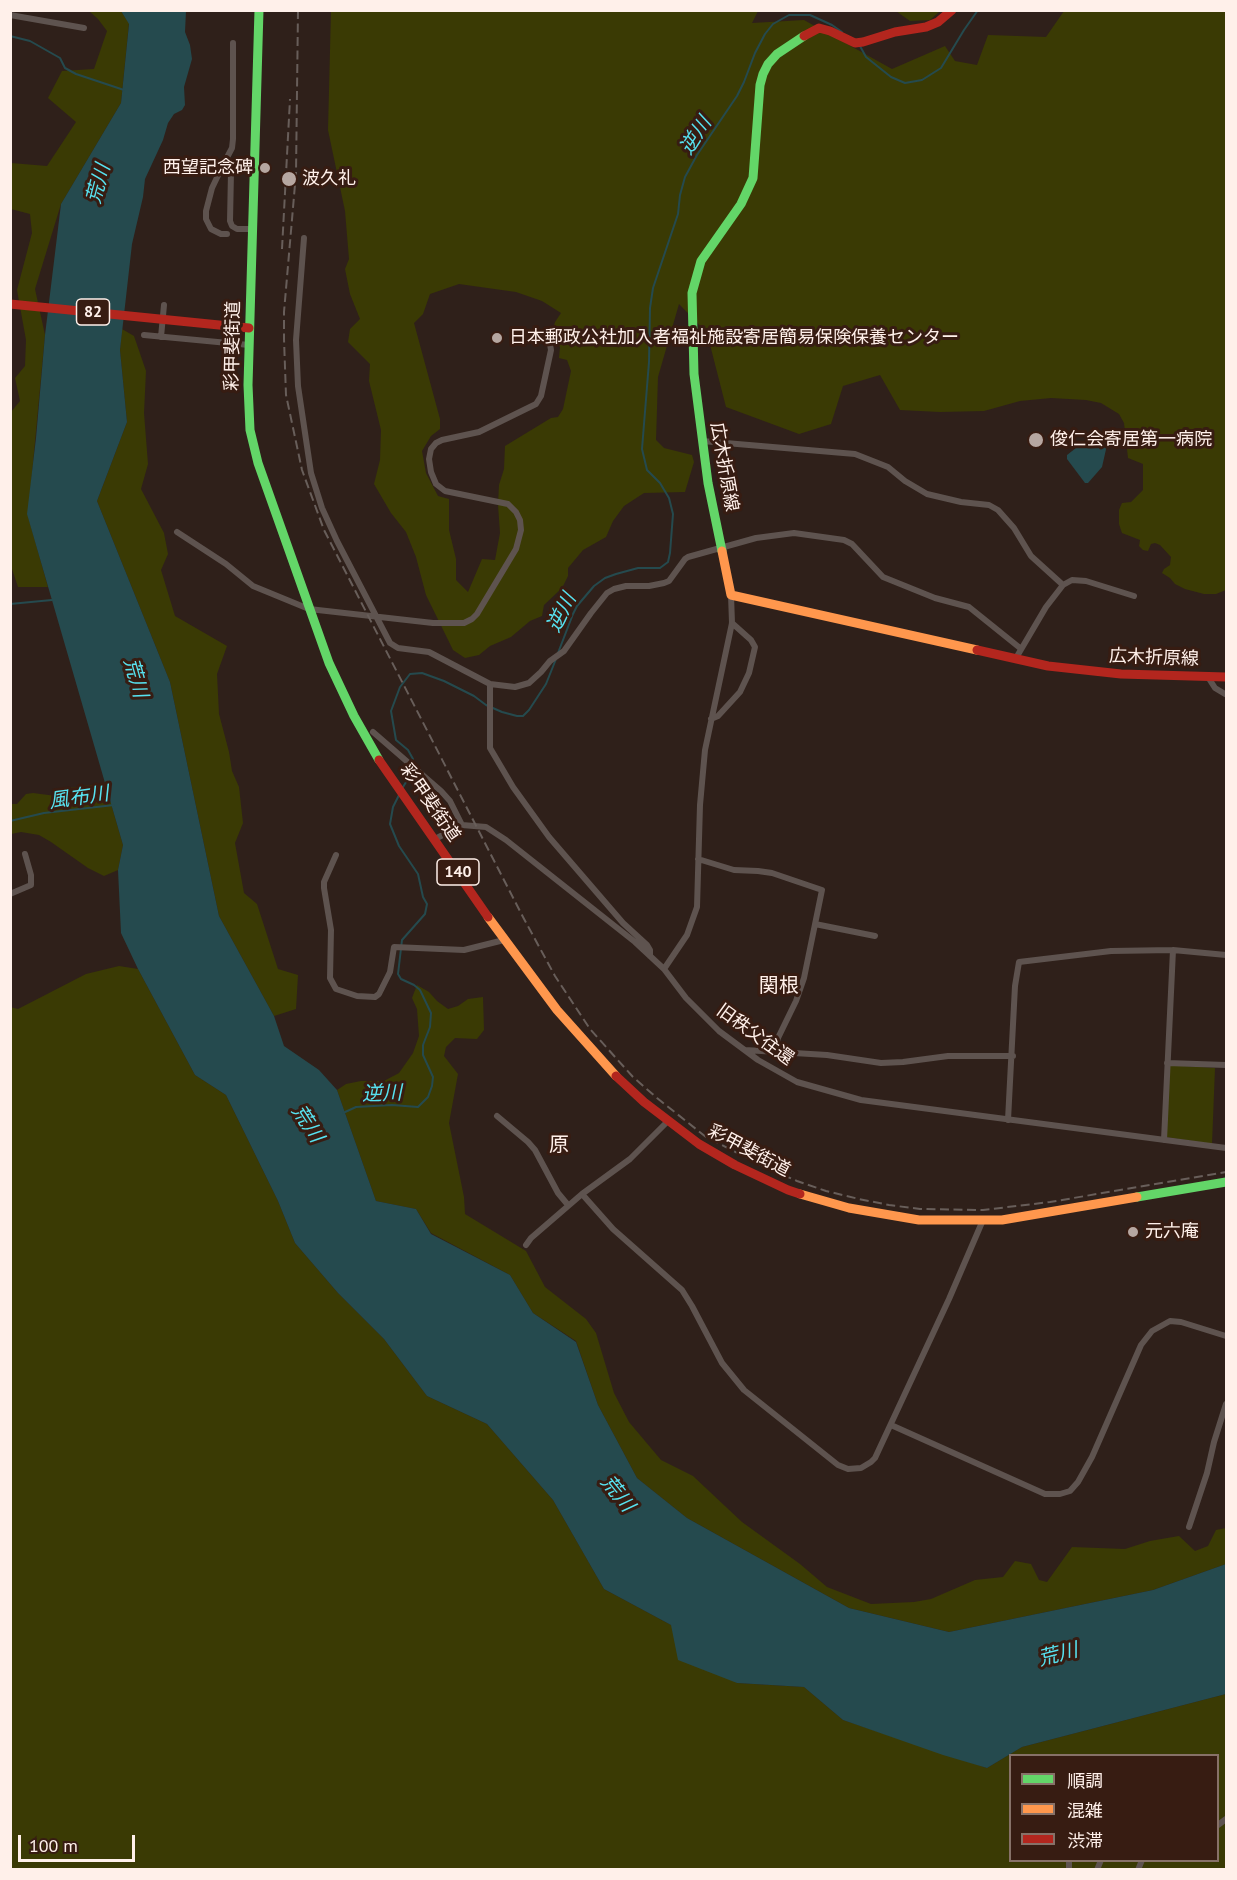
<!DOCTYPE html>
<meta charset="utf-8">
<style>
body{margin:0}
#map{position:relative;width:1237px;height:1880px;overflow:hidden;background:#2f201a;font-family:"PT Sans","Noto Sans JP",sans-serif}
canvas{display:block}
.frame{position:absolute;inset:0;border:12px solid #fff0ea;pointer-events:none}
.legend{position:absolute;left:1009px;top:1754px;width:210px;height:108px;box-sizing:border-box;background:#371c12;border:2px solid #877168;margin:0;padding:8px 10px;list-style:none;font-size:18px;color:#fff0ea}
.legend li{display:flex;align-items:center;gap:12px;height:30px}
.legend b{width:30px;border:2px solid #877168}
.scale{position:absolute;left:18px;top:1835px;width:117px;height:27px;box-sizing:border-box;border:3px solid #fff0ea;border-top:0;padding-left:8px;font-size:18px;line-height:21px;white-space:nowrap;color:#fff0ea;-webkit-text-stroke:4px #371c12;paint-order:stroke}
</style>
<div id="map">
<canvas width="1237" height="1880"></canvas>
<div class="frame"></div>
<ul class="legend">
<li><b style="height:8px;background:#63d668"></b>順調</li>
<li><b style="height:8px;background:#ff974d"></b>混雑</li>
<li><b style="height:8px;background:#b3261e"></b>渋滞</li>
</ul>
<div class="scale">100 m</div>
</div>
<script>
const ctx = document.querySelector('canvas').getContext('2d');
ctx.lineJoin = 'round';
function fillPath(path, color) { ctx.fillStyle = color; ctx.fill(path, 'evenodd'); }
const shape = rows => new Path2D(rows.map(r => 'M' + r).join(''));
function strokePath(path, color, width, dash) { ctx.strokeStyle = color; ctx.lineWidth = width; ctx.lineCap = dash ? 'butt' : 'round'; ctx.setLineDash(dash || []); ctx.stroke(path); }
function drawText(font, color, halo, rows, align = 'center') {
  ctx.font = font + ' "PT Sans","Noto Sans JP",sans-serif'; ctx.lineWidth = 6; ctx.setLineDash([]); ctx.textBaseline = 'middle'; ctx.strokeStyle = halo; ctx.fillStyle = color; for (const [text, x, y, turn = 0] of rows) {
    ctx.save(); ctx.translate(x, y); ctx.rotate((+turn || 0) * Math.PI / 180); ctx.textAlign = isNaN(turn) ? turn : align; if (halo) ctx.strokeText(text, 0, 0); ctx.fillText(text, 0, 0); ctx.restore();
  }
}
const green = shape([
 [89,11,121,11,129,23,121,103,61,204,35,289,45,335,28,516,48,587,18,587,11,566,11,412,20,401,15,378,25,366,26,340,17,290,32,233,30,214,11,209,11,163,47,166,76,122,48,98,62,71,94,69,107,31,98,19],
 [331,11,758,11,752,23,804,20,892,69,945,46,955,61,977,65,988,35,1046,37,1064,11,1226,11,1226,590,1216,594,1204,594,1185,589,1175,584,1170,578,1162,573,1164,569,1170,565,1171,557,1160,545,1155,543,1151,544,1148,551,1143,550,1139,546,1140,540,1122,533,1119,524,1119,510,1122,503,1131,502,1143,490,1143,464,1128,458,1124,423,1119,414,1101,403,1086,400,1051,398,1020,401,984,411,940,412,900,410,880,375,843,386,831,424,799,434,726,407,707,333,679,304,658,377,656,440,664,448,692,455,694,462,685,492,644,493,624,506,613,521,606,537,583,550,568,568,568,576,562,588,544,605,542,616,530,621,511,637,490,646,479,655,465,658,453,650,426,595,416,557,406,532,391,513,374,484,380,460,381,430,369,381,370,364,348,342,350,329,360,319,350,294,345,269,349,259,345,211,328,130],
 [459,284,516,292,542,301,561,313,555,322,552,333,555,343,560,347,559,358,567,360,571,371,563,409,558,417,551,418,505,446,504,469,499,485,498,505,500,533,495,560,482,559,468,592,456,580,456,559,449,530,449,499,438,496,426,473,422,451,431,436,440,429,440,419,414,323,423,314,430,294],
 [896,11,940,11,930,20,910,21],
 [122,329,134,336,146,371,144,413,148,464,141,489,164,533,168,554,161,570,175,616,227,646,217,674,219,714,229,752,232,771,239,787,243,823,235,843,244,893,257,904,278,969,298,975,296,1009,274,1016,219,916,170,682,97,501,127,422,120,350],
 [105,783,123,845,118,870,104,876,88,868,51,842,39,835,21,832,11,834,11,804,17,804,26,794,33,793,56,796,62,789],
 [119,966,138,969,195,1075,226,1095,278,1201,295,1243,338,1293,384,1339,427,1396,487,1424,553,1500,604,1589,671,1625,737,1683,804,1687,843,1720,987,1768,1022,1747,1226,1694,1226,1869,11,1869,10,1007,18,1009,86,974],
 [1010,1756,1218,1756,1218,1860,1010,1860],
 [417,985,429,992,437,1001,448,1009,458,1006,468,999,483,997,484,1030,477,1039,455,1038,446,1047,444,1056,458,1074,449,1123,464,1197,465,1214,526,1251,545,1287,586,1319,596,1333,614,1393,629,1422,661,1460,693,1476,742,1522,800,1564,827,1587,871,1604,914,1602,931,1599,975,1580,1003,1577,1015,1561,1031,1564,1039,1580,1047,1582,1072,1547,1125,1549,1150,1541,1179,1536,1195,1551,1208,1546,1216,1530,1226,1528,1226,1564,1153,1590,949,1632,849,1608,687,1518,637,1478,598,1405,576,1341,533,1313,510,1275,431,1233,416,1209,376,1201,337,1090,346,1084,361,1081,384,1081,399,1073,413,1053,419,1036,417,1009,412,998],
 [1169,1065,1215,1068,1212,1144,1166,1137]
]);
const water = shape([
 [121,11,186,11,185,32,190,45,192,59,184,87,185,105,182,110,174,114,168,123,163,140,145,179,143,197,132,244,120,350,127,422,97,501,170,682,219,916,274,1016,284,1046,319,1070,337,1090,376,1201,416,1209,431,1234,510,1275,533,1313,576,1342,598,1405,637,1478,687,1518,849,1608,949,1632,1153,1590,1226,1564,1226,1694,1022,1747,987,1768,943,1755,843,1720,804,1687,737,1683,678,1660,671,1625,604,1589,553,1500,487,1424,427,1396,384,1339,338,1293,295,1243,278,1201,226,1095,195,1075,138,969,121,933,118,870,123,845,27,514,36,438,45,335,61,204,121,103,129,24],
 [1106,442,1107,445,1102,467,1088,483,1085,483,1067,459,1067,455,1076,448]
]);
const stream = shape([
 [10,36,30,41,60,58,65,68,76,74,124,90],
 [860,46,866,57,891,77,905,83,922,80,941,68,964,30,978,10],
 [10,604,52,600],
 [558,653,573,614,577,606,594,586,605,578,616,574,638,568,660,568,668,562,670,553,673,514,669,498,660,483,647,470,642,449,649,362,650,308,653,288,678,214,680,195,685,177,697,155,737,96,744,82,755,53,765,34,773,24,789,15,810,15,832,25,842,32],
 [413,763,413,759,408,750,396,740,391,711,400,687,410,674,422,673,444,681,474,696,486,705,502,712,517,716,523,716,529,710,546,684,556,659],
 [403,787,411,774,413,769],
 [10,821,44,813,114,805],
 [343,1113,356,1107,392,1105,418,1107,428,1097,432,1086,433,1077,423,1055,423,1045,430,1027,431,1013,420,990,414,985,401,979,398,974,402,940,425,914,427,904,423,897,418,874,399,846,390,824,393,807,399,795]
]);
const street = shape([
 [10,15,84,28],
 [233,43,233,139,232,148,223,165,231,172,230,221,232,226,237,229,252,229],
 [223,165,212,188,206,211,206,219,211,229,221,234,227,234],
 [304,238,296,340,298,386,311,473,322,508,337,541,390,643,398,648,429,652,490,684,490,748,513,787,549,837,623,923,647,945,650,950,650,956],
 [144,335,249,345],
 [161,337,164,305],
 [702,441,855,454,888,467,905,481,927,494,961,502,989,505,998,510,1014,528,1031,556,1063,585],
 [177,532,226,564,253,586,309,609,433,623,464,623,472,619,477,614,516,549,521,530,520,520,516,512,508,504,445,491,436,484,431,472,429,459,431,449,436,443,442,440,479,432,536,404,541,396,551,350,550,344,545,340],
 [1016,658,1046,607,1063,585,1072,580,1086,581,1134,596],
 [1208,677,1215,688,1225,694],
 [490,684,515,687,529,683,541,672,550,661,564,651,591,613,607,593,614,589,626,586,649,586,664,583,669,581,685,559,688,557,756,538,794,533,844,540,852,544,883,577,935,598,969,607,1020,648],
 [711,719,718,716,740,692,749,673,755,647,751,640,732,623],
 [373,732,441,791,450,801,462,825],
 [435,839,462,825,486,827,506,840,635,942,664,969,686,998,719,1031,758,1060,797,1082,861,1100,1226,1148],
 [336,855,324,882,324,888,331,930,330,978,336,989,357,996,375,997,379,994,390,972,394,947,464,950,504,940],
 [698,859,734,870,758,871,772,873,822,890,804,978,796,1001,778,1038,774,1053],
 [10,894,31,885,31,875,25,854],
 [815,924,875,936],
 [664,969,687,935,697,907,700,805,705,750,732,623,731,595],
 [745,1050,827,1055,881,1063,903,1062,948,1056,1013,1056],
 [1167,1063,1226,1065],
 [497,1116,528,1142,535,1150,558,1193,568,1205],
 [1008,1120,1015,986,1019,962,1111,951,1173,950,1226,955],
 [668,1121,630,1159,582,1194,613,1229,682,1290,692,1306,722,1363,744,1390,838,1465,848,1469,861,1468,871,1462,875,1458,949,1299,983,1220],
 [1164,1140,1173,950],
 [526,1245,531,1238,582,1194],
 [891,1425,1045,1494,1060,1494,1070,1491,1078,1482,1092,1457,1141,1345,1152,1331,1170,1321,1181,1322,1226,1336],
 [1189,1527,1207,1473,1214,1442,1226,1404],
 [1218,1825,1226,1819],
 [1069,1870,1069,1860],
 [1097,1870,1101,1860],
 [1138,1870,1142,1860]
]);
const fast = shape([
 [259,10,248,385,250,430,258,463,329,663,354,716,379,760],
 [722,551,708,483,694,374,692,293,701,261,741,204,753,178,760,85,763,74,768,64,777,54,804,36],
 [1137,1197,1226,1182]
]);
const slow = shape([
 [722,551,731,595,977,650],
 [488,917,557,1010,616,1076],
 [800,1194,849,1208,919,1220,1002,1220,1137,1197]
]);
const jam = shape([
 [804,36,819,28,830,31,855,43,863,42,895,32,926,27,938,22,952,10],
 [10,304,249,328],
 [977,650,1048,666,1121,674,1226,677],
 [379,760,488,917],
 [616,1076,644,1102,699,1144,735,1165,788,1190,800,1194]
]);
const rail = shape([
 [298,10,296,173,284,312,284,339,286,395,302,470,324,530,523,917,555,976,590,1029,633,1077,657,1098,706,1137,767,1168,797,1181,826,1191,859,1199,889,1205,920,1209,983,1210,1050,1202,1226,1172],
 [282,249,290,99]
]);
const markers = [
 [265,168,6,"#b6a7a1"],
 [289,179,8,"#b6a7a1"],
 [497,338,6,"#b6a7a1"],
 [1036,440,8,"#b6a7a1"],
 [1133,1232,6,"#b6a7a1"]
];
const shields = [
 [93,312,33],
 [458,872,42]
];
const shieldNames = [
 ["82",93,312],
 ["140",458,872]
];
const poiNames = [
 ["西望記念碑",253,168,"right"],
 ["波久礼",302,179],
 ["日本郵政公社加入者福祉施設寄居簡易保険保養センター",509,338],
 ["俊仁会寄居第一病院",1050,440],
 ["元六庵",1145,1232]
];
const streetNames = [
 ["彩甲斐街道",233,346,-89],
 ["広木折原線",724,467,80],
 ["広木折原線",1154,658,2],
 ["彩甲斐街道",430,803,55],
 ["旧秩父往還",755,1035,36],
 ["彩甲斐街道",749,1151,28]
];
const waterNames = [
 ["逆川",696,136,-57],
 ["荒川",99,184,-75],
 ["逆川",562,613,-63],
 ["荒川",135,678,74],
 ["風布川",79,798,-8],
 ["逆川",382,1094,-2],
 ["荒川",307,1124,57],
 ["荒川",617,1494,51],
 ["荒川",1058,1655,-14]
];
const neighbourhoodNames = [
 ["関根",779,986],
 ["原",559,1145]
];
fillPath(green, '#3a3a04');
fillPath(water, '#254a4e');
strokePath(stream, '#254a4e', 2);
strokePath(street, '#5e534f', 6);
strokePath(fast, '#63d668', 9);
strokePath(slow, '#ff974d', 9);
strokePath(jam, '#b3261e', 9);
strokePath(rail, '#685e5a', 2, [9, 4.5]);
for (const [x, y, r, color] of markers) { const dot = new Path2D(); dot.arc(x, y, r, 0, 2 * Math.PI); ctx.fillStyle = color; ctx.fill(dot); strokePath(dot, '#371c12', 2); }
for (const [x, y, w] of shields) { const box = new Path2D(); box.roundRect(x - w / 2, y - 13, w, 26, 4.5); ctx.fillStyle = '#371c12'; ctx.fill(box); strokePath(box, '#fff0ea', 1.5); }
drawText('bold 16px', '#fff0ea', null, shieldNames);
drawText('18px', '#fff0ea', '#371c12', poiNames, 'left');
drawText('18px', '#fff0ea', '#371c12', streetNames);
drawText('italic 20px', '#57e2f0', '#371c12', waterNames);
drawText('20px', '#fff0ea', '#371c12', neighbourhoodNames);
</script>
